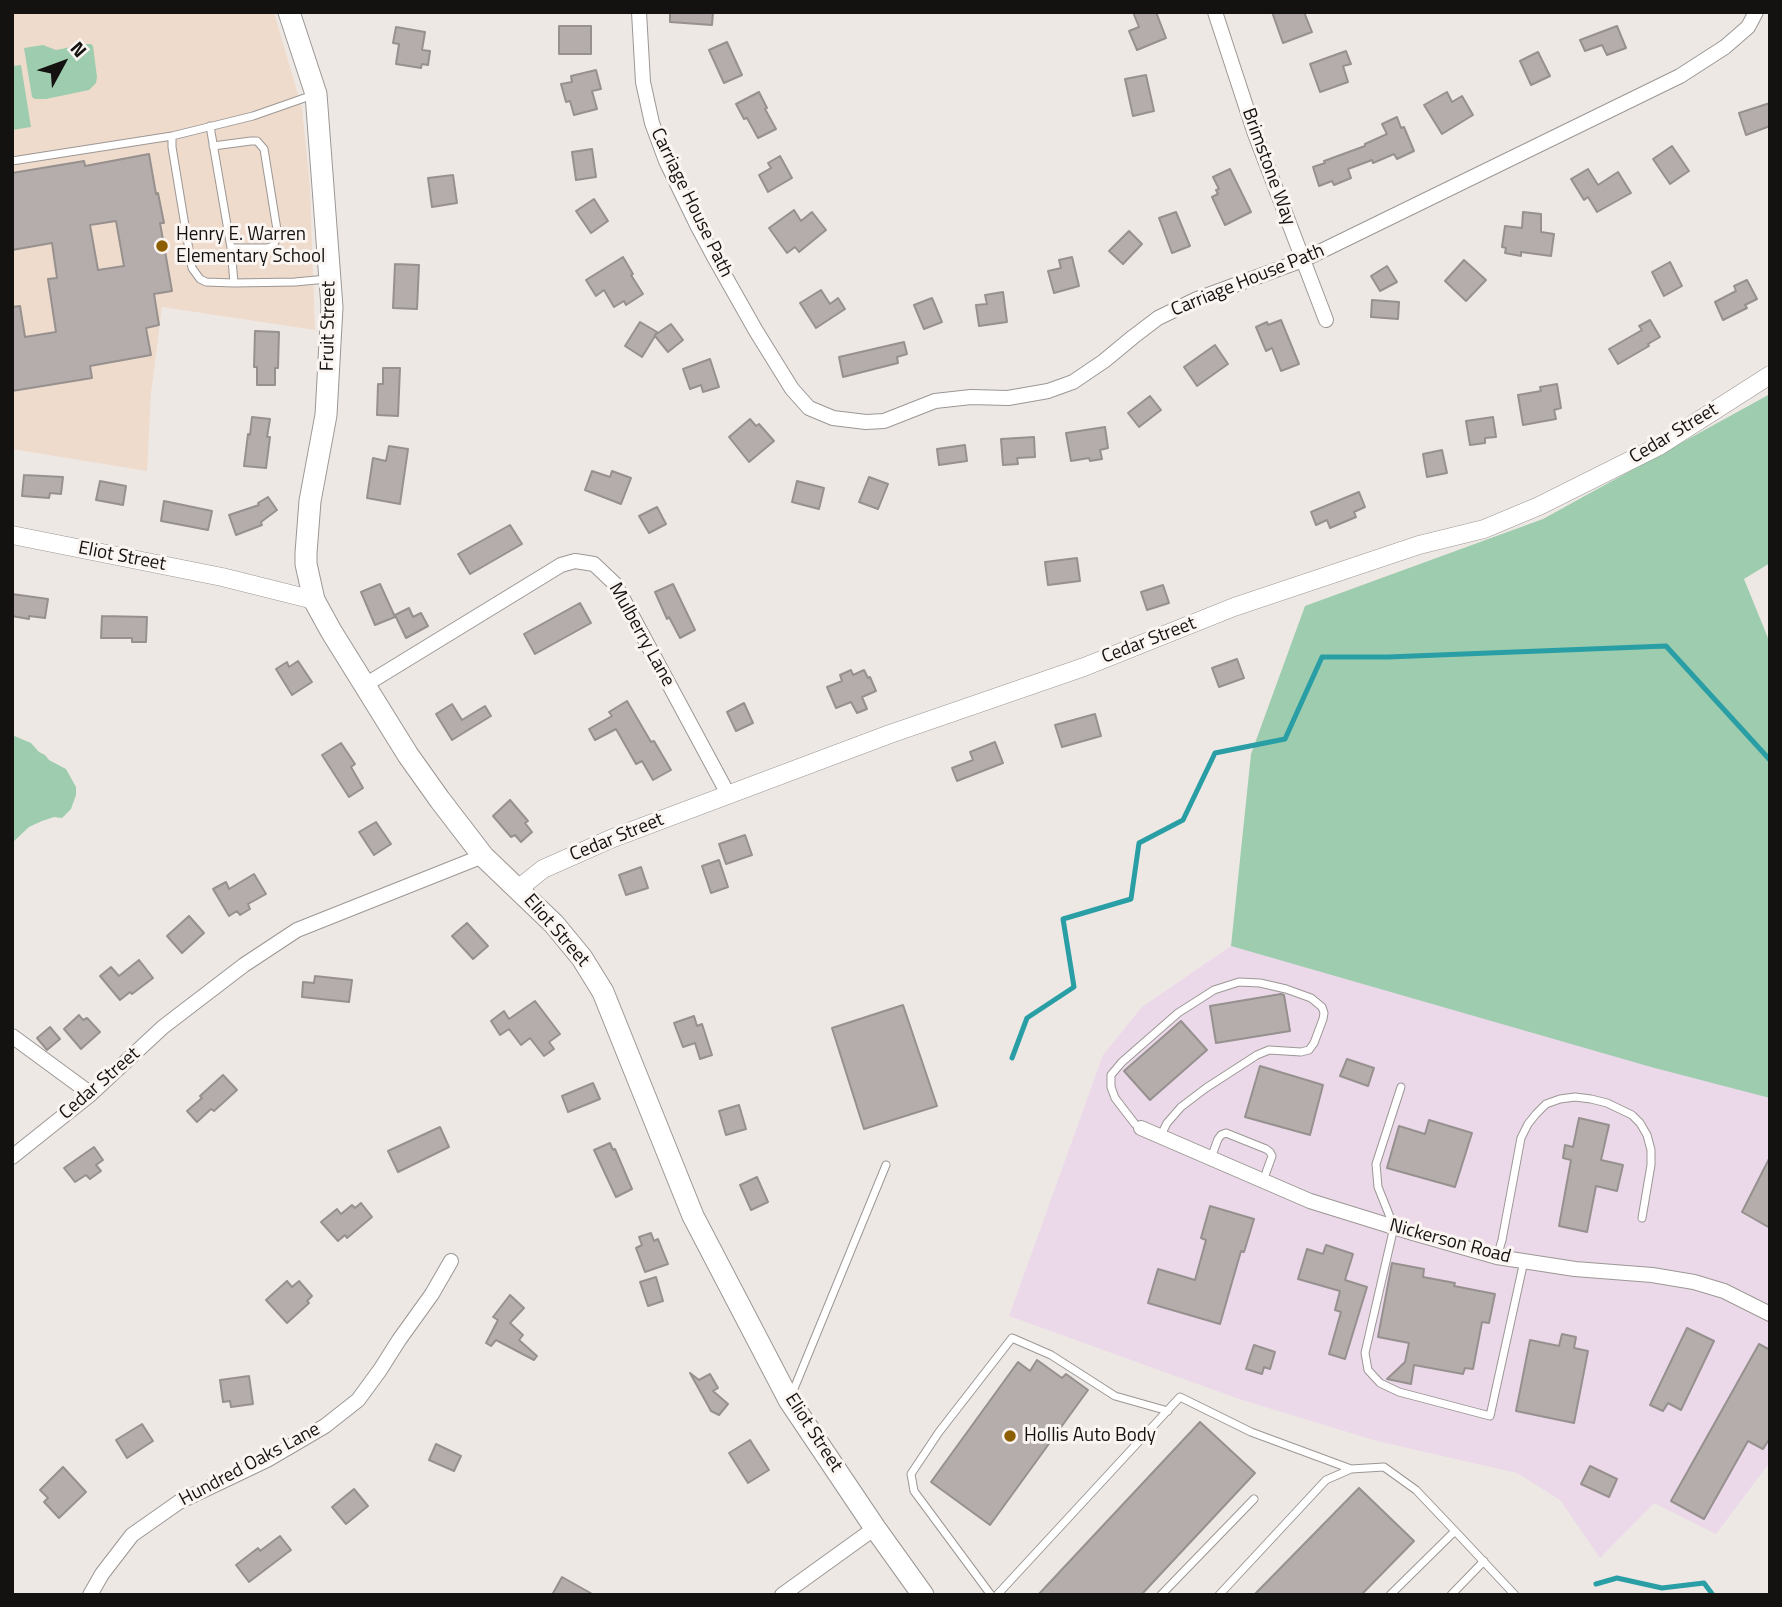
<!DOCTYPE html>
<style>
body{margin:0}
#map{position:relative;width:1782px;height:1607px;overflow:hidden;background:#eee8e5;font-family:"Titillium Web",sans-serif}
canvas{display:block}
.frame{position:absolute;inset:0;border:14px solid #141211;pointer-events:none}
.north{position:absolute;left:28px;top:28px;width:70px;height:70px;-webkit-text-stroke:5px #fbf5f2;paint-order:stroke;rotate:49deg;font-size:19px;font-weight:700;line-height:28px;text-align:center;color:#141211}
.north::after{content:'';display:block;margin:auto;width:24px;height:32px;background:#141211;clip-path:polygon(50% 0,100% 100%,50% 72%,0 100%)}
</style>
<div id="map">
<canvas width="1782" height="1607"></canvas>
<div class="frame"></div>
<div class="north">N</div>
</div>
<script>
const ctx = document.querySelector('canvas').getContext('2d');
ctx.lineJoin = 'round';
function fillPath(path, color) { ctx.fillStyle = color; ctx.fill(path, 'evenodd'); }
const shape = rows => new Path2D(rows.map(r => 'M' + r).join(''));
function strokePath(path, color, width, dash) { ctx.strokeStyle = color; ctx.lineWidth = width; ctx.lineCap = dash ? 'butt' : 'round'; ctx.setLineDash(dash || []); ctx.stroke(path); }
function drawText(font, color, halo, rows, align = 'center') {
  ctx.font = font + ' "Titillium Web",sans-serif'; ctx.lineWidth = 6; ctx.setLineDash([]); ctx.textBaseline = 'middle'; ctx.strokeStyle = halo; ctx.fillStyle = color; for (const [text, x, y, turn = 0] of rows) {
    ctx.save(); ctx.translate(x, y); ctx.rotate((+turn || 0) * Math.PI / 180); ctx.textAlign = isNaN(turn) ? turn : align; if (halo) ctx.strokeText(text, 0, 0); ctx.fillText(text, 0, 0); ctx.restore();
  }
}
const industrial = shape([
 [1231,946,1770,1096,1770,1462,1716,1534,1654,1503,1600,1558,1560,1500,1517,1473,1377,1441,1242,1400,1009,1316,1103,1055,1142,1007]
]);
const education = shape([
 [12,12,274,12,302,108,310,186,315,330,162,307,151,393,147,471,12,449]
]);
const green = shape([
 [86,44,91,44,93,46,97,77,96,83,89,90,46,99,35,99,32,97,24,48,43,45,56,50],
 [21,65,31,127,12,130,12,66],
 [1770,394,1770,563,1744,579,1770,643,1770,1098,1651,1067,1231,946,1251,754,1305,606,1543,519],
 [12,735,31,743,39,752,45,755,49,760,66,769,76,787,76,795,71,809,62,818,54,817,42,821,29,827,12,843]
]);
const stream = shape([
 [1012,1058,1027,1018,1074,987,1063,919,1131,899,1139,843,1183,820,1215,753,1285,739,1322,657,1388,657,1666,646,1770,760],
 [1596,1584,1617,1578,1662,1588,1704,1583,1713,1595]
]);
const building = shape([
 [670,12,713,12,712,25,670,22,670,12],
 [1133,12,1156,12,1166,38,1137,50,1129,31,1139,27,1133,12],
 [1272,12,1304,12,1312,32,1283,43,1272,12],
 [559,26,591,26,591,54,559,54,559,26],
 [1617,26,1626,48,1607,55,1602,45,1585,51,1580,40,1617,26],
 [396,27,425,32,422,50,430,51,428,65,422,64,421,68,396,64,399,44,393,43,396,27],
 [727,42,742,75,724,83,709,50,727,42],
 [1346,51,1351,64,1343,66,1348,82,1320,92,1310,64,1346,51],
 [1538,52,1550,76,1531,85,1520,61,1538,52],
 [596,70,601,89,592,91,597,109,574,115,570,101,566,102,561,84,572,82,571,76,596,70],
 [1146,75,1154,111,1133,116,1125,79,1146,75],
 [759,92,767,108,765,109,776,129,758,138,747,118,744,119,736,104,759,92],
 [1447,92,1452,102,1462,96,1473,115,1442,134,1424,105,1447,92],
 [1770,103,1770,126,1746,135,1739,113,1770,103],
 [1397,117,1401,128,1404,127,1414,151,1397,159,1394,154,1373,163,1372,160,1348,169,1351,178,1334,185,1332,181,1319,186,1313,167,1325,163,1324,161,1365,146,1365,144,1387,134,1382,124,1397,117],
 [1672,146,1689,171,1670,184,1653,159,1672,146],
 [592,149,596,177,576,180,572,152,592,149],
 [149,154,156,194,158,193,164,223,160,223,172,291,154,294,159,325,146,328,151,355,90,366,92,378,12,391,12,307,20,306,25,337,56,332,48,279,57,278,52,243,12,250,12,173,84,161,85,166,149,154],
 [116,221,124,266,98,270,90,225,116,221],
 [780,156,792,178,768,192,759,175,771,168,768,163,780,156],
 [1230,169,1251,212,1225,225,1212,197,1218,194,1216,190,1219,189,1213,177,1230,169],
 [1588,169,1598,185,1618,172,1631,193,1597,212,1588,197,1584,200,1571,179,1588,169],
 [453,175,457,203,432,207,428,178,453,175],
 [594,199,608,221,591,233,576,211,594,199],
 [794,210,801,221,812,212,826,230,799,252,795,247,787,253,769,228,794,210],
 [1176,212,1190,246,1172,253,1159,218,1176,212],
 [1523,212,1541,214,1541,232,1554,234,1551,256,1521,252,1521,256,1505,253,1506,248,1502,247,1505,226,1522,228,1523,212],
 [1129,231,1142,244,1123,264,1109,251,1129,231],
 [623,257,633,274,631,275,643,294,626,305,624,301,614,307,604,290,596,296,586,280,623,257],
 [1072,257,1079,286,1054,293,1048,271,1061,268,1059,260,1072,257],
 [1464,260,1486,280,1466,301,1445,281,1464,260],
 [1670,262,1682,286,1664,296,1652,272,1670,262],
 [395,264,419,265,417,309,393,308,395,264],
 [1387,266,1397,282,1380,291,1371,276,1387,266],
 [1747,280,1757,299,1745,305,1747,308,1723,320,1715,302,1736,291,1734,286,1747,280],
 [821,290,830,304,838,298,845,309,816,328,800,303,821,290],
 [1003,292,1007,322,979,326,976,305,987,304,985,295,1003,292],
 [932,298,942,322,924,329,914,305,932,298],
 [1372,300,1399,302,1398,319,1371,317,1372,300],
 [1281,320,1299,364,1281,371,1272,348,1266,351,1256,327,1267,322,1268,325,1281,320],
 [1650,320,1660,337,1648,344,1649,346,1618,364,1609,349,1642,330,1639,326,1650,320],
 [640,322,657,332,655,335,671,324,683,340,668,352,655,336,642,357,625,346,640,322],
 [255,331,279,332,278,368,275,368,275,385,257,385,257,367,254,367,255,331],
 [904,342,907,354,897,357,898,363,843,377,839,357,904,342],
 [1215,345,1228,364,1197,386,1184,367,1215,345],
 [710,359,719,387,703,392,701,385,690,389,683,369,710,359],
 [383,368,400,368,398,416,377,415,378,384,383,384,383,368],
 [1557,384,1561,408,1554,410,1556,419,1523,425,1518,395,1541,391,1540,387,1557,384],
 [1150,396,1161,410,1139,427,1128,413,1150,396],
 [252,417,270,419,267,437,270,437,266,468,244,466,248,434,250,435,252,417],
 [1493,417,1496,437,1485,438,1485,443,1470,445,1466,421,1493,417],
 [750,419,756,426,759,424,774,441,749,462,729,437,750,419],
 [1105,427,1108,448,1100,450,1102,459,1090,461,1089,458,1071,461,1066,433,1105,427],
 [1034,437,1035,457,1017,458,1018,464,1003,465,1001,439,1034,437],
 [965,445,967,461,939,465,937,449,965,445],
 [389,446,408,449,400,504,367,498,373,458,386,461,389,446],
 [1442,450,1447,473,1427,477,1423,454,1442,450],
 [592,471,610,477,612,471,631,478,621,504,585,490,592,471],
 [24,475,63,477,61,494,50,493,49,498,22,496,24,475],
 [869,477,888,484,878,509,859,502,869,477],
 [100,481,126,486,123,505,96,500,100,481],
 [797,481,824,488,819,509,792,502,797,481],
 [1359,492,1365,507,1354,512,1356,517,1330,528,1327,520,1316,525,1311,512,1359,492],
 [268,497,277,510,261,522,262,525,236,535,229,515,259,505,258,503,268,497],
 [164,501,212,511,208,530,161,521,164,501],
 [657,507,666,524,649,533,639,516,657,507],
 [510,525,522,544,470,574,458,554,510,525],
 [1077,558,1080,581,1048,585,1045,562,1077,558],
 [380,584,395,617,375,625,361,592,380,584],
 [673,584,695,630,680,638,669,617,667,619,655,592,673,584],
 [1163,585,1169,603,1147,610,1141,592,1163,585],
 [12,594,48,599,45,618,29,616,29,619,12,616,12,594],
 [580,603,591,623,535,654,524,634,580,603],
 [409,608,413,617,421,613,428,626,406,638,395,615,409,608],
 [102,616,147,617,146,642,132,642,132,638,101,638,102,616],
 [1237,659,1244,678,1219,687,1212,668,1237,659],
 [298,661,312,682,292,695,276,669,287,662,289,667,298,661],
 [851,670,853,675,864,670,868,678,870,677,876,691,862,697,867,709,857,713,851,702,836,708,827,687,842,681,840,675,851,670],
 [627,701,651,742,654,741,671,770,653,780,642,761,636,764,616,729,595,740,589,729,612,716,609,712,627,701],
 [744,703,753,723,736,731,727,712,744,703],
 [452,704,462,720,485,706,491,716,452,740,436,714,452,704],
 [1095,714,1101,736,1062,747,1055,725,1095,714],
 [995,742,1003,763,957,781,952,768,973,760,970,752,995,742],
 [341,743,355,764,351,767,363,788,349,797,322,755,341,743],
 [510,800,528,821,525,823,532,832,521,842,515,835,511,837,493,816,510,800],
 [376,822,391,844,374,855,359,832,376,822],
 [745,835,752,855,726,864,719,844,745,835],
 [719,860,728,887,711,893,702,866,719,860],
 [641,867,648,888,626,895,619,875,641,867],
 [254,874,266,894,248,904,250,909,240,915,237,911,229,916,213,889,226,882,229,889,254,874],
 [189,916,204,933,182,953,167,936,189,916],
 [467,923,488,946,473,959,452,936,467,923],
 [139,960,153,978,132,994,130,992,120,1000,100,976,111,967,119,976,139,960],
 [315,976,352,980,349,1002,302,997,303,982,314,983,315,976],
 [1281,994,1284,995,1290,1031,1216,1043,1210,1006,1281,994],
 [535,1001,560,1034,549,1042,554,1049,544,1056,530,1038,521,1045,509,1029,500,1035,491,1021,504,1011,509,1019,535,1001],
 [903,1005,937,1106,864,1129,832,1028,903,1005],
 [79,1015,83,1020,87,1018,100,1032,81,1049,64,1029,79,1015],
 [694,1016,697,1026,702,1024,712,1055,700,1059,695,1043,683,1047,674,1023,694,1016],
 [1181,1021,1207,1050,1150,1100,1124,1071,1181,1021],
 [50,1027,60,1039,47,1050,37,1038,50,1027],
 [1347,1059,1374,1068,1368,1086,1340,1076,1347,1059],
 [1260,1066,1323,1085,1310,1135,1245,1117,1260,1066],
 [223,1075,237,1090,214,1111,211,1109,197,1122,187,1111,202,1098,200,1096,223,1075],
 [593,1083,600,1099,568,1112,562,1096,593,1083],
 [739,1105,746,1129,726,1135,719,1111,739,1105],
 [1579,1118,1609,1125,1601,1160,1623,1165,1617,1191,1596,1186,1587,1232,1559,1226,1571,1160,1563,1158,1565,1145,1573,1147,1579,1118],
 [1429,1120,1472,1133,1455,1187,1387,1168,1399,1126,1425,1134,1429,1120],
 [440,1127,449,1147,398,1172,388,1151,440,1127],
 [610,1143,613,1150,615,1149,632,1189,616,1197,594,1150,610,1143],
 [94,1147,103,1160,96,1165,101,1171,90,1179,86,1175,75,1182,64,1168,94,1147],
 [1770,1157,1770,1228,1742,1212,1770,1157],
 [757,1177,768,1202,751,1210,740,1185,757,1177],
 [361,1203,372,1217,347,1238,345,1235,338,1241,321,1222,337,1209,341,1214,352,1205,355,1208,361,1203],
 [1210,1206,1254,1219,1244,1252,1241,1251,1220,1324,1148,1303,1158,1269,1195,1280,1206,1240,1201,1238,1210,1206],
 [651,1233,654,1241,658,1239,668,1264,645,1272,636,1248,642,1245,639,1237,651,1233],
 [1326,1245,1353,1254,1345,1280,1367,1287,1345,1359,1329,1354,1341,1312,1335,1310,1340,1291,1298,1279,1307,1249,1323,1254,1326,1245],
 [1392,1263,1424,1269,1423,1277,1455,1283,1454,1286,1495,1294,1489,1323,1482,1322,1473,1369,1465,1368,1463,1374,1414,1365,1411,1384,1387,1379,1405,1362,1409,1343,1378,1337,1392,1263],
 [656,1277,663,1301,648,1306,640,1282,656,1277],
 [287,1281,292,1287,299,1281,312,1296,307,1301,309,1303,287,1323,266,1300,287,1281],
 [510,1295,524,1308,510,1323,523,1335,519,1340,537,1356,534,1360,496,1340,491,1346,486,1343,498,1320,493,1317,510,1295],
 [1687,1328,1714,1341,1681,1410,1668,1403,1663,1411,1650,1405,1687,1328],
 [1562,1334,1576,1337,1574,1348,1588,1351,1574,1423,1516,1411,1530,1340,1559,1346,1562,1334],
 [1759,1344,1770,1350,1770,1438,1763,1449,1748,1441,1704,1519,1671,1501,1759,1344],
 [1254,1345,1275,1352,1270,1369,1264,1367,1262,1374,1246,1369,1254,1345],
 [1037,1360,1062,1378,1066,1374,1088,1390,990,1525,931,1482,1018,1362,1030,1371,1037,1360],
 [690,1373,699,1380,710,1374,718,1388,713,1391,728,1404,719,1415,711,1411,690,1373],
 [249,1376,253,1404,231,1407,230,1401,223,1402,220,1380,249,1376],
 [1200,1422,1255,1473,1141,1595,1038,1595,1200,1422],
 [142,1424,153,1441,127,1458,116,1440,142,1424],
 [750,1440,769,1470,748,1483,729,1453,750,1440],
 [436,1444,461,1456,454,1471,429,1460,436,1444],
 [1590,1466,1617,1479,1609,1497,1581,1484,1590,1466],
 [63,1467,86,1492,59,1518,44,1502,48,1498,40,1490,63,1467],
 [1359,1488,1414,1541,1361,1595,1254,1595,1359,1488],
 [354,1489,368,1506,346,1524,332,1507,354,1489],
 [280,1536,291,1550,249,1582,236,1565,258,1548,260,1551,280,1536],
 [562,1577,594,1595,552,1595,562,1577]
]);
const service = shape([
 [313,95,253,116,172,136,172,147,192,268,200,279,206,282,234,283,295,282,327,279],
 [210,126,231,248,234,283],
 [213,146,251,141,257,141,264,149,278,236,273,246,267,248,231,248],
 [12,161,172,136],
 [1401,1087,1376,1164,1378,1187,1394,1227,1365,1353,1368,1370,1380,1383,1399,1392,1490,1416,1524,1261],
 [1140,1128,1135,1124,1115,1098,1111,1087,1111,1075,1122,1062,1178,1013,1214,990,1239,982,1260,983,1286,989,1311,998,1322,1007,1324,1013,1323,1019,1314,1043,1309,1050,1301,1052,1269,1050,1257,1055,1206,1088,1181,1107,1167,1123,1160,1137],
 [1211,1158,1218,1139,1221,1135,1226,1133,1266,1149,1270,1152,1272,1156,1263,1181],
 [1497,1257,1502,1240,1521,1138,1528,1124,1536,1114,1546,1104,1560,1099,1575,1097,1591,1099,1607,1103,1632,1115,1640,1123,1647,1135,1651,1150,1651,1165,1642,1218],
 [791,1396,886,1165],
 [991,1595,914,1491,911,1474,939,1432,1012,1338,1051,1355,1115,1396,1168,1411],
 [997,1595,1180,1397,1251,1432,1351,1469],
 [1161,1595,1254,1499],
 [1219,1595,1326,1480,1351,1469,1384,1467,1416,1490,1455,1531],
 [1390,1595,1455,1531,1515,1595],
 [1451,1595,1484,1561]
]);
const minor = shape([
 [639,12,643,82,652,123,666,161,697,225,713,255,756,331,792,389,809,408,833,418,866,422,884,421,935,401,971,397,1008,398,1048,391,1073,382,1104,361,1133,337,1158,318,1197,299,1303,260,1680,76,1725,47,1748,27,1756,12],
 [1215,12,1255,134,1326,320],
 [365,685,561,565,575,561,594,564,615,584,728,794],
 [12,1036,91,1094],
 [1141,1128,1310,1201,1413,1233,1497,1257,1575,1269,1652,1275,1694,1282,1724,1291,1770,1314],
 [12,1157,91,1094,163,1027,244,965,297,930,483,856],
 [90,1595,102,1574,132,1535,179,1502,267,1460,325,1426,358,1400,380,1370,399,1340,432,1294,451,1261],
 [782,1595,875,1528]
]);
const tertiary = shape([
 [12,535,222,577,314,600],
 [518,889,543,869,613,838,890,734,1084,667,1234,607,1419,545,1484,529,1539,506,1659,446,1770,375]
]);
const secondary = shape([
 [289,12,316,94,332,307,326,415,310,501,306,553,306,564,314,600,331,631,408,755,440,800,483,856,554,924,582,958,603,992,693,1216,789,1400,875,1528,923,1595]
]);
const markers = [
 [162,246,7,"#8d5f05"],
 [1010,1436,7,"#8d5f05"]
];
const streetNames = [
 ["Brimstone Way",1268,167,70],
 ["Carriage House Path",691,203,64],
 ["Carriage House Path",1248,281,-22],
 ["Fruit Street",329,326,-89],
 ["Cedar Street",1674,434,-31],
 ["Eliot Street",122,557,11],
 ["Mulberry Lane",641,635,61],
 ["Cedar Street",1149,641,-21],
 ["Cedar Street",617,838,-22],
 ["Eliot Street",556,931,49],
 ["Cedar Street",100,1084,-41],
 ["Nickerson Road",1450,1242,15],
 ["Eliot Street",813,1433,57],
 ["Hundred Oaks Lane",250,1465,-28]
];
const poiNames = [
 ["Henry E. Warren",176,235],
 ["Elementary School",176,257],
 ["Hollis Auto Body",1024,1436]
];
fillPath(industrial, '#ebd9ea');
fillPath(education, '#efdbcc');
fillPath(green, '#9eccae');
strokePath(stream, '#299fa5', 5);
fillPath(building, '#b4adac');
strokePath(building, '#96908f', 2);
strokePath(service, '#9c9794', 9);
strokePath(minor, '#9c9794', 16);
strokePath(tertiary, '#9c9794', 19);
strokePath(secondary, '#9c9794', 23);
strokePath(service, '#fff', 7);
strokePath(minor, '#fff', 14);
strokePath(tertiary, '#fff', 18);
strokePath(secondary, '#fff', 21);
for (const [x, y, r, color] of markers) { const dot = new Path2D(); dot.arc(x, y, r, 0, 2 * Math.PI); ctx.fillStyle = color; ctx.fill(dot); strokePath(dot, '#fbf5f2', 2.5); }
drawText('19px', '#141211', '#fbf5f2', streetNames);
drawText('19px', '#141211', '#fbf5f2', poiNames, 'left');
</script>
